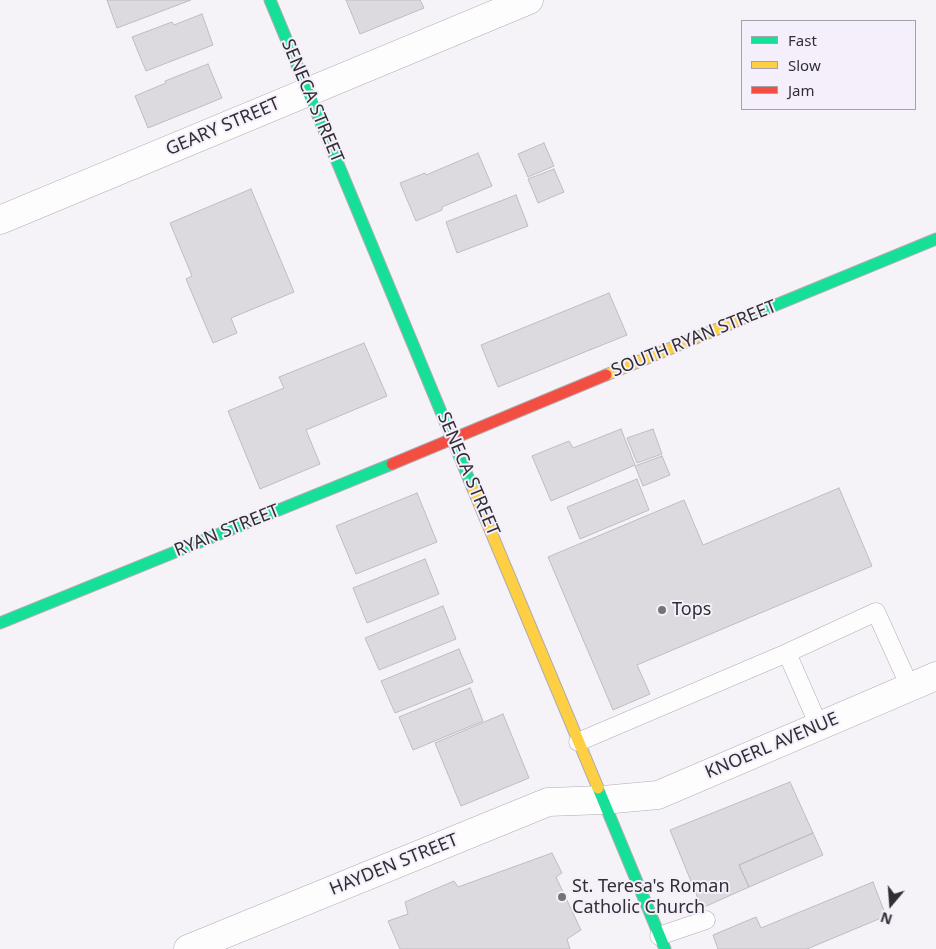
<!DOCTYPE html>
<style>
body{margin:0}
#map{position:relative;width:936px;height:949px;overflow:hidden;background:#f5f2f8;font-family:"Noto Sans",sans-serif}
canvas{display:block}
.legend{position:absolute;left:741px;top:20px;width:175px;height:90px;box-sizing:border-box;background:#f4effb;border:1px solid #a6a2ab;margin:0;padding:6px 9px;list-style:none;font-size:15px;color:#312f33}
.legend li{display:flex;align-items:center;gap:10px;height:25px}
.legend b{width:25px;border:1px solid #a6a2ab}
.north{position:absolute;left:866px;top:879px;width:50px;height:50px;-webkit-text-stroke:4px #f4effb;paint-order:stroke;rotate:198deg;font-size:14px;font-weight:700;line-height:20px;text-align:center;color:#312f33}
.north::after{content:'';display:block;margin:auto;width:18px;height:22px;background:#312f33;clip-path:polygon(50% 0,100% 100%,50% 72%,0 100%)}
</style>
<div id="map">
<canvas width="936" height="949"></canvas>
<ul class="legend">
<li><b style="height:6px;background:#16e098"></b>Fast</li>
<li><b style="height:6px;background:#ffcf43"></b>Slow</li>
<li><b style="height:6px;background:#f24e42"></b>Jam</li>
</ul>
<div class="north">N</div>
</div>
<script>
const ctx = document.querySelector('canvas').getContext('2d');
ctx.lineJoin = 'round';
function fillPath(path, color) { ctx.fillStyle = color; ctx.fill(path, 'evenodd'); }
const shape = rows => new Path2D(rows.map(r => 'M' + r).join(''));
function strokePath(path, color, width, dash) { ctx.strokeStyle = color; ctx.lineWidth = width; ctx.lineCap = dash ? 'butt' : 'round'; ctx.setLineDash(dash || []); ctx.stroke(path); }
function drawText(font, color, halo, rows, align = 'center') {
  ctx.font = font + ' "Noto Sans",sans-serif'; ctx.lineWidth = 4; ctx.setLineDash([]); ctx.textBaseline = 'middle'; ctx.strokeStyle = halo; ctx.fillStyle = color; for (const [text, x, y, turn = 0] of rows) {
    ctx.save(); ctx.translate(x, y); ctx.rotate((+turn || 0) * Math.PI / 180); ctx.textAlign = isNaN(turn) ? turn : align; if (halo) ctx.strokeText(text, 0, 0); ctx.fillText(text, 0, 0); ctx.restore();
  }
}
const building = shape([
 [107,0,191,0,117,28,107,0],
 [346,0,420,0,424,8,360,34,346,0],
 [202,14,213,45,146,71,132,37,172,22,174,25,202,14],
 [208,64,222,98,148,128,135,96,166,83,165,81,208,64],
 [544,143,554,166,528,177,518,154,544,143],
 [478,153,492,186,442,207,442,210,416,221,400,183,425,173,426,175,478,153],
 [554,169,564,192,538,203,528,179,554,169],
 [251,189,294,292,231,318,237,333,213,343,186,279,192,276,170,223,251,189],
 [516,195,528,226,457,253,446,222,516,195],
 [609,293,627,335,498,387,481,345,609,293],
 [364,343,387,396,306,430,320,464,260,489,228,411,284,388,279,377,364,343],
 [621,429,635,465,551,501,532,456,569,441,573,448,621,429],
 [653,429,662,454,637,463,627,438,653,429],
 [662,456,670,475,643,486,635,466,662,456],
 [637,479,649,510,580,539,567,507,637,479],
 [839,488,872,566,637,665,650,694,613,710,548,557,684,500,703,545,839,488],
 [417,493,437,542,356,574,336,526,417,493],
 [425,559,439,594,367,623,353,588,425,559],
 [443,606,456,639,379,670,365,638,443,606],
 [459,649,473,682,395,713,381,681,459,649],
 [470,688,483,721,413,750,399,717,470,688],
 [503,714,529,778,461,806,435,743,503,714],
 [790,782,813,833,739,865,749,887,702,908,670,830,790,782],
 [813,833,823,855,749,887,739,865,813,833],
 [552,853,562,873,556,877,581,930,567,939,570,949,400,949,388,921,408,914,405,902,454,881,458,887,552,853],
 [873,882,886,916,807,949,718,949,713,935,756,917,761,928,873,882]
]);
const lane = shape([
 [787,653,819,726],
 [578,742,787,653,876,612,910,687],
 [659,936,706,920]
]);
const street = shape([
 [0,220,529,0],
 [188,949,548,802,603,800,658,795,936,676]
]);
const fast = shape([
 [270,0,473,489],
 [749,316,936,239],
 [0,623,392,464],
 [598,788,665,949]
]);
const slow = shape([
 [606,375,749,316],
 [473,489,598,788]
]);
const jam = shape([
 [392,464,606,375]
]);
const markers = [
 [662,610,5,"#767378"],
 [562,897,5,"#767378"]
];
const streetNames = [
 ["SENECA STREET",312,101,67],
 ["GEARY STREET",223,127,-23],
 ["SOUTH RYAN STREET",694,339,-22],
 ["SENECA STREET",468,474,67],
 ["RYAN STREET",227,531,-22],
 ["KNOERL AVENUE",772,746,-23],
 ["HAYDEN STREET",394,865,-22]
];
const poiNames = [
 ["Tops",672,610],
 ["St. Teresa's Roman",572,887],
 ["Catholic Church",572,908]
];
fillPath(building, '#dcdade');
strokePath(building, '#bfbcc1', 1);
strokePath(lane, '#afadb2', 19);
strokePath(street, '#afadb2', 29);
strokePath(fast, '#afadb2', 13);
strokePath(slow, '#afadb2', 13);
strokePath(jam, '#afadb2', 13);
strokePath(lane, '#fefdfe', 18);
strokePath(street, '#fefdfe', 28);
strokePath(fast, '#16e098', 11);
strokePath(slow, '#ffcf43', 11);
strokePath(jam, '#f24e42', 11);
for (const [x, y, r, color] of markers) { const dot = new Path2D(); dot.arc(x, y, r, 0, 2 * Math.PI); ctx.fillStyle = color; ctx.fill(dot); strokePath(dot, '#f4effb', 2); }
drawText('18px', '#312f33', '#f4effb', streetNames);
drawText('18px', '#312f33', '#f4effb', poiNames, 'left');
</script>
